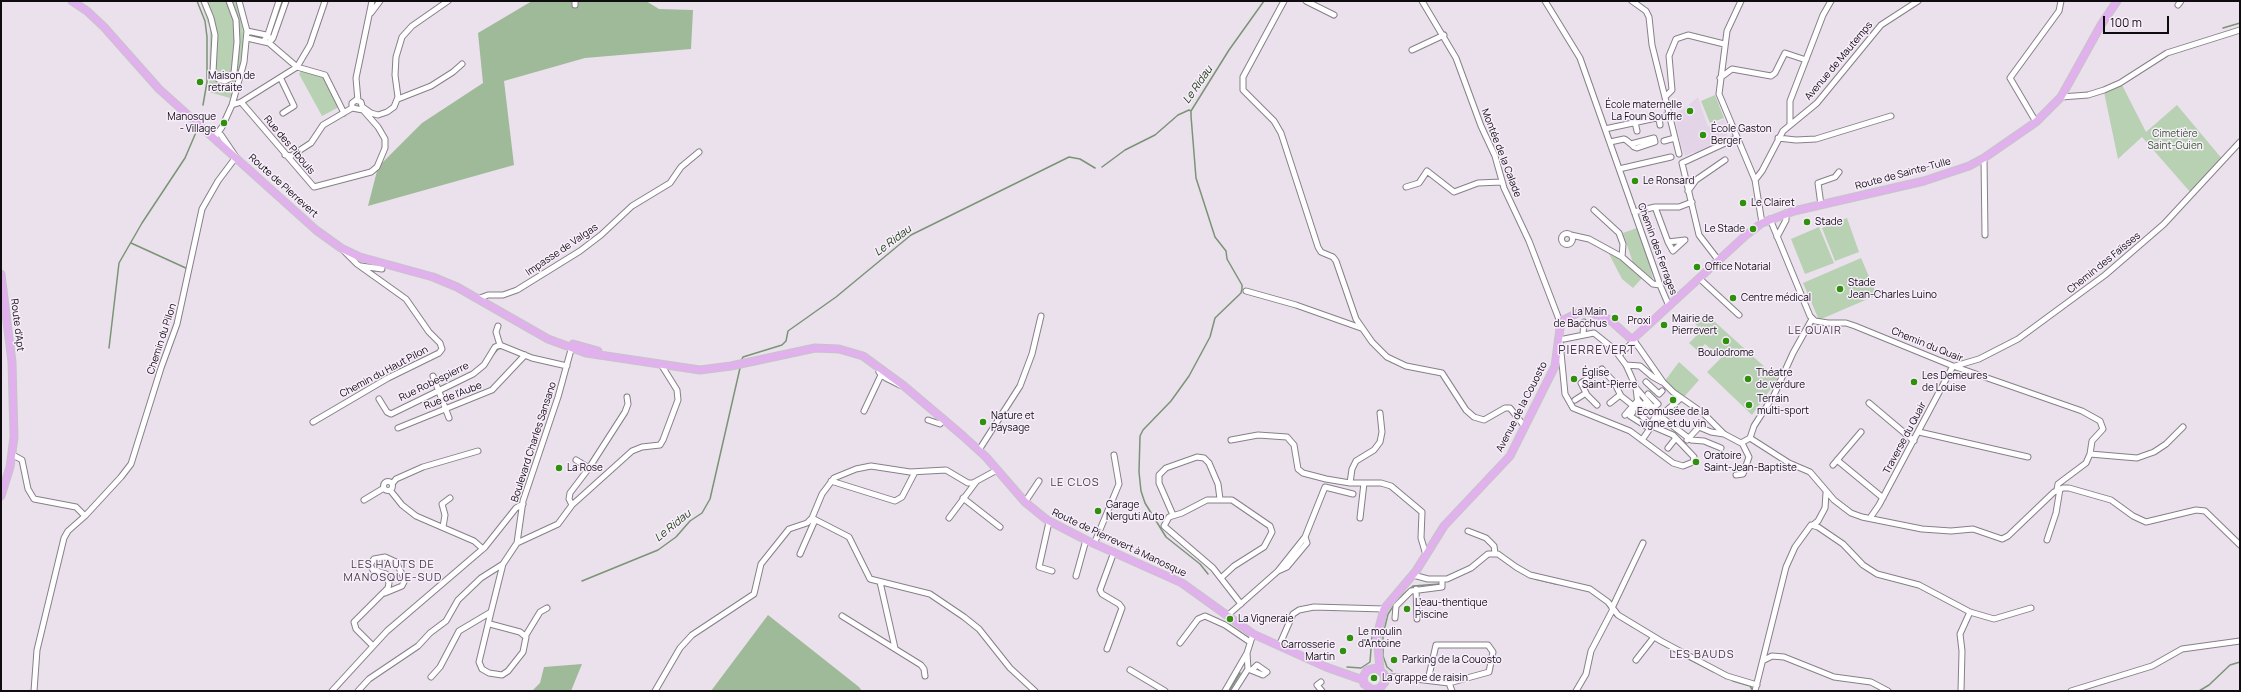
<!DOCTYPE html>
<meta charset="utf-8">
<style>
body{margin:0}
#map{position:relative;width:2241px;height:692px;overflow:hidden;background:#ebe1ed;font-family:Manrope,sans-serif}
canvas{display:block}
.frame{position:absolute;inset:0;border:2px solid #0f0c10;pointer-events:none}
.scale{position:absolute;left:2103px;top:16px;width:66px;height:18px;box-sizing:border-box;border:2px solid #0f0c10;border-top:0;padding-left:5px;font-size:12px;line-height:14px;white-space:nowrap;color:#0f0c10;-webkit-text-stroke:3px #f8eefb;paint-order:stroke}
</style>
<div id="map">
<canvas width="2241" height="692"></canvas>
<div class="frame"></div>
<div class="scale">100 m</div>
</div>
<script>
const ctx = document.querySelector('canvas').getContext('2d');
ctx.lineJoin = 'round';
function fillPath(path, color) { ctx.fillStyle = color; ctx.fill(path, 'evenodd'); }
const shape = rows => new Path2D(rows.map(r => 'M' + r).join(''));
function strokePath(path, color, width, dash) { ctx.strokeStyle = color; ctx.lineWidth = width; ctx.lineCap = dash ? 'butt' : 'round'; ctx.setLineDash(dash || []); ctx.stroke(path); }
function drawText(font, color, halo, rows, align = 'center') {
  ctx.font = font + ' Manrope,sans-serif'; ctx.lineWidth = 3; ctx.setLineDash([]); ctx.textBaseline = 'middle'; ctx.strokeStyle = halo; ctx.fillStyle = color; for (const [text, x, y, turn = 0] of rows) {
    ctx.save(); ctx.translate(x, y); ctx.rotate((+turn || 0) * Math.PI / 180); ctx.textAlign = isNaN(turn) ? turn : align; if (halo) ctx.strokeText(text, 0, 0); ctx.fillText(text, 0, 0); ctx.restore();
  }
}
const built = shape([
 [1698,97,1708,127,1724,119,1729,130,1726,131,1728,137,1695,154,1694,152,1685,156,1681,146,1675,118,1673,118,1672,115,1684,109]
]);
const green = shape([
 [200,1,236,1,239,8,244,39,238,78,230,98,209,92,210,29],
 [302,70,323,77,338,105,337,108,322,116,299,74],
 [2122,85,2146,132,2177,105,2223,160,2191,193,2142,137,2118,159,2104,92],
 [1715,95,1724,118,1710,123,1701,101],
 [1847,218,1859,252,1835,261,1822,228],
 [1819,227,1834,263,1805,274,1791,239],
 [1637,228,1648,258,1653,279,1633,263,1623,233],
 [1611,252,1642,278,1633,288,1622,279,1609,254],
 [1861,258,1877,295,1819,320,1803,283],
 [1705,313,1778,379,1752,415,1707,372,1721,358,1705,344,1698,351,1689,343,1701,331,1695,323],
 [1679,362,1699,380,1684,397,1664,382]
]);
const forest = shape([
 [532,1,646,1,659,9,693,10,691,49,585,58,504,81,514,165,368,206,378,167,422,123,483,83,478,33],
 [768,615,859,687,862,691,711,691],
 [582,664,571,691,532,691,540,683,544,667]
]);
const stream = shape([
 [197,1,205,21,207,37,207,82,203,105],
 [2223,28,2240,23],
 [1102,167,1125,150,1155,135,1178,115,1189,110,1191,111],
 [131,243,188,269],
 [109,348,119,263,142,223,185,158,197,130],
 [492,356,498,349,503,348],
 [741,361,743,357,782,345,786,341,788,331,836,297,911,235,1069,157,1080,159,1095,168],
 [446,390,454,386],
 [1208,574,1200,564,1166,537,1145,503,1141,491,1139,472,1140,436,1143,430,1171,401,1189,376,1210,337,1215,318,1241,293,1242,289,1242,285,1227,259,1226,251,1215,237,1196,178,1191,116,1191,111,1229,50,1264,1],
 [1535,579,1556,584],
 [582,581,658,550,676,537,690,521,702,513,710,499,740,368],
 [1614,615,1633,627],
 [1658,642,1667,647],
 [1673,651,1714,672],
 [1347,667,1361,668,1370,662,1372,636],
 [1392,671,1387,667,1383,656,1383,635,1388,614,1398,599,1413,586,1439,584],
 [1733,681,1750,686,1753,691],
 [1229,691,1240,673],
 [2199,691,2209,685,2230,665,2240,662]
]);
const minor = shape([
 [204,1,211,18,215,35,213,72,218,79,225,81,231,78,234,73,237,42,236,20,229,1],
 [575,1,575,5],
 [1284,1,1243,77,1243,90,1274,121,1281,133,1318,247,1321,252,1333,257,1336,261,1356,319,1372,342,1387,357,1406,366,1442,373,1466,410,1474,417,1484,420,1505,408,1510,408,1525,427],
 [1306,1,1334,15],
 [1422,1,1456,58,1481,126,1495,156,1504,188,1529,241,1560,322],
 [1545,1,1580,58,1660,285,1669,306],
 [1632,1,1646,11,1649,17,1652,45,1679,154],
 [1741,1,1727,31,1719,94,1755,180,1762,223],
 [2178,5,2181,1],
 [371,13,380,1],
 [247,31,266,35,270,38],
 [247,38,269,43,297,67,325,75,344,113],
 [264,41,268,34,279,1],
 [269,43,273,38,286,1],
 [1412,50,1444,35],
 [1720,78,1732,69,1771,76,1775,73,1785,53,1806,60],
 [281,79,294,106,283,113],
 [1665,97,1672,90,1669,56,1676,39,1688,35,1724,44],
 [2061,97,2088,95,2104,90,2120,83,2167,53,2240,30],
 [398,99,431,86,453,72,462,64],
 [356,100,361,102,363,110,352,108,352,103,356,100],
 [358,101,356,78,372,1],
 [241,102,314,187,371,172,377,167,385,148,385,139,378,127,363,110],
 [232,105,241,102,297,67,310,45,325,1],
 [364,108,371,113,378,115,387,112,394,107,398,97,395,75,396,57,402,37,412,26,448,1],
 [1659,117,1660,125],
 [1635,122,1637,131],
 [2036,122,2010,78,2059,11,2061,1],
 [1790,125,1790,101,1823,15,1831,1],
 [1605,129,1670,115],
 [215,137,222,127,232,105,244,62,247,31,239,1],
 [1778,138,1796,140,1816,139,1891,116],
 [1664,141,1675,138],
 [1610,142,1624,139,1626,140,1631,144,1634,147,1637,148,1655,142,1654,138,1631,144],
 [285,155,291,156,311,143,323,125,352,108],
 [1984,158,1985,235],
 [1619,169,1671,157],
 [1755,180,1762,171,1783,131,1817,103,1881,25,1918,1],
 [1406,187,1419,183,1427,171,1454,192,1478,183,1502,182],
 [1688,191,1696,180,1725,160],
 [1821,205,1818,183,1835,177,1839,172],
 [1655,207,1668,242,1685,240,1673,251,1668,242],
 [1594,210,1619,233,1623,244,1622,257,1653,284,1660,285],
 [1634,212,1655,207,1679,207,1692,202],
 [1770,219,1810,316,1815,321,1828,323,1846,323,1855,326,1953,366,2082,411,2100,421,2103,429,2092,441,2090,454,2086,463,2058,484,2057,490],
 '1561.5 239a5.5 5.5 0 1 1 11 0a5.5 5.5 0 1 1-11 0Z',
 [1571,235,1589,239,1622,257],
 [1777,237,1786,220,1786,213],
 [1719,261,1699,235,1682,163,1736,138],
 [361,266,382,269],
 [1700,279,1739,315],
 [1246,291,1296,305,1361,328],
 [480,298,488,295,503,295,517,290,580,251,601,235,632,206,670,183,681,167,699,152],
 [498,326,496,332,500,345],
 [1583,334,1584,322],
 [1633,339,1663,382,1673,392,1703,413,1724,434,1741,443,1750,438],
 [1560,342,1565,394,1573,408,1630,431,1673,463,1683,466,1693,462,1694,457,1673,435,1652,426,1639,413,1636,388,1631,376,1626,365,1614,349,1594,333,1564,339],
 [1619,355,1634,341],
 [1626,365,1640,366,1653,377,1662,382],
 [1955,366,1979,359,2018,339,2105,275,2164,224,2240,142],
 [879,372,886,378,900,385],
 [433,376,449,418],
 [1646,382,1659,394,1662,391],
 [1637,389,1660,416,1691,440,1704,441,1721,448],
 [1648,394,1658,404,1653,408],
 [379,399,387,412,391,414,473,374,484,365,495,347,500,345,532,358,567,366],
 [1575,400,1586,393],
 [1638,400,1643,406,1645,403,1656,415,1649,428,1630,416,1633,412,1630,410,1638,400],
 [1610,403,1620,395],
 [1869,403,1914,441],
 [1597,405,1587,395,1581,383,1602,369,1614,382,1621,396,1636,408,1638,407],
 [864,411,881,375],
 [1625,415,1632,407],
 [1658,418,1681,398],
 [928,420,940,424,944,419],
 [313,422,388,378,439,353,442,349,440,343,429,332,406,299,357,264,343,250],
 [398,428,492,390,525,355],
 [1919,432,2028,457],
 [1750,438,1789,463,1810,472,1834,500,1851,513,1862,517,1922,529,1951,531,1973,529,2002,539,2008,536,2054,492,2063,488,2069,488,2111,500,2133,516,2146,522,2196,510,2205,511,2240,545],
 [1750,438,1754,426,1774,395,1793,353,1812,319],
 [1231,440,1258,435,1287,437,1294,445,1298,469,1303,473,1326,479,1350,483,1381,483,1391,486,1422,512,1421,538,1426,555],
 [1642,440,1651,427],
 [1687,440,1699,427,1711,432,1724,434],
 [1668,448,1676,438],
 [979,450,1020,386,1032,354,1041,316],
 [2090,454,2137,458,2154,452,2166,444,2183,427],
 [13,455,22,460,28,489,34,499,76,507,85,516],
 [576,460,589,468],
 [1837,460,1883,498],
 [1833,465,1861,432],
 [1736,475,1743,474,1749,457,1742,443],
 [831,481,895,501,902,497,915,472],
 '383.5 486a4.5 4.5 0 1 1 9 0a4.5 4.5 0 1 1-9 0Z',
 [1350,483,1352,469,1356,461,1374,450,1380,442,1382,432,1380,413],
 [392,484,396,479,423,467,478,451],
 [390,490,402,505,416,516,474,541,483,549],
 [963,498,1000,527],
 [364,500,384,488],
 [1025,502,1039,481],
 [572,505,569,499,570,493,589,468,625,412,628,404,627,397],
 [1173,515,1159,483,1159,475,1166,468,1197,457,1204,458,1209,463,1218,484,1220,499],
 [812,518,849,537,870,579,930,594,964,617,979,629,1010,668,1035,691],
 [949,518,976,482],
 [1360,518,1364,483],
 [1870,518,1879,505,1953,366],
 [1049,522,1039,567,1052,571],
 [1813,525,1818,521,1825,508,1826,493],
 [443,527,445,515,442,504,450,498],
 [1468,531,1486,538,1494,546,1495,553],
 [2047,540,2056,513,2060,489],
 [517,543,523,501,558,397,572,346],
 [1094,544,1119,484,1114,455],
 [800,554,815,520],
 [1278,571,1287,567,1307,543,1305,537],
 [1413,575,1428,579,1447,579,1471,568,1488,554,1498,554,1516,567,1530,575,1590,589,1608,602,1618,615,1661,641,1727,676,1757,685],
 [1076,576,1086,540],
 [1221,578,1234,566,1264,547,1272,532,1270,526,1232,500,1207,500,1182,513,1169,517,1164,526,1213,568,1241,604],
 [880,582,895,648],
 [1416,589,1417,619],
 [1612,608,1643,543],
 [842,616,921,665,924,669,925,676],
 [1227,616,1278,571,1305,537,1325,487,1353,494],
 [1395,618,1396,606,1411,591,1442,587,1442,579],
 [490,624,520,632,526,637,523,652,508,671,502,675,489,673,482,669,479,662,491,612],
 [526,635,540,612,547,608],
 [1180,643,1198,619,1205,616,1225,625,1250,642],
 [373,646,356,629,354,622,388,588,389,583,386,574,373,570,370,565,374,559,385,557,396,562,405,580,402,586,385,593],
 [1279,646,1293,614,1299,610,1314,607,1384,609],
 [1107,649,1122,608,1119,604,1102,594,1100,590,1114,552],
 [1247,653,1248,669],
 [1636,660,1654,637],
 [1764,660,1772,656,1784,657,1834,677,1871,682,1888,691],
 [1130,670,1165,691],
 [431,677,440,667,459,631,491,612,503,564],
 [1385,677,1399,677,1449,683,1452,691],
 [1428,680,1436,645,1488,645,1493,652,1489,672,1449,683],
 [1321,682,1317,685,1322,691],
 [34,691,37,650,64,538,68,531,85,516,121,477,131,464,161,368,177,324,202,209,218,181,236,157,221,135],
 [332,691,387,631,485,547,516,508,523,504],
 [358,691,369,679,418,646,430,633,446,621,458,600,481,578,503,564,517,543,558,524,572,505,632,451,642,447,660,445,663,440,678,400,677,390,662,366],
 [655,691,680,648,692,635,754,594,761,564,789,529,807,523,812,518,822,494,834,478,856,469,871,466,910,472,946,470,968,483,973,483,997,470],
 [1225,691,1247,653,1253,634],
 [1234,691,1248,669,1263,675,1267,672,1257,665,1253,669],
 [1576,691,1586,674,1591,651,1613,609],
 [1755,691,1786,567,1795,547,1811,525,1818,527,1843,544,1863,565,1877,574,1919,585,1970,612,1994,619,2031,608],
 [1961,691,1962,651,1960,634,1970,612],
 [2071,691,2152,666,2182,649,2240,641]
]);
const major = shape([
 [72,1,87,11,104,27,159,89,316,230,341,248,360,257,433,277,457,287,548,339,586,353,700,370,731,366,815,348,839,349,863,356,904,386,963,436,986,457,1025,502,1047,520,1086,540,1182,583,1253,634,1326,667,1363,680],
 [1,274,12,362,14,437,10,467,1,496],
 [573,344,598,351],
 [1380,669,1377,636,1384,609,1416,571,1444,526,1510,456,1555,366,1561,321,1580,312,1589,312,1610,320,1630,338,1634,338,1745,236,1762,223,1794,211,1924,181,1969,166,1984,158,2036,122,2061,97,2101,25,2117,1],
 [1372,690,1380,688,1385,682,1384,674,1377,668,1367,670,1363,677,1364,684,1374,691]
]);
const markers = [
 [200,82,4,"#2e900b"],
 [1690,111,4,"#2e900b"],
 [224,123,4,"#2e900b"],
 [1703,135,4,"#2e900b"],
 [1635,181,4,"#2e900b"],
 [1743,203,4,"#2e900b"],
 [1807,222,4,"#2e900b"],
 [1753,229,4,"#2e900b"],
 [1697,267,4,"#2e900b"],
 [1840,289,4,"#2e900b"],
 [1733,298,4,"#2e900b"],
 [1639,309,4,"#2e900b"],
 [1615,318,4,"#2e900b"],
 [1664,325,4,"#2e900b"],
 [1726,341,4,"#2e900b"],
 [1574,379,4,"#2e900b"],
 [1748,379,4,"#2e900b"],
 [1914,382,4,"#2e900b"],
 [1673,400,4,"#2e900b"],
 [1749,405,4,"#2e900b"],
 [983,422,4,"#2e900b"],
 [1696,462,4,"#2e900b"],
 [559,468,4,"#2e900b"],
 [1098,511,4,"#2e900b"],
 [1407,609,4,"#2e900b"],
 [1230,619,4,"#2e900b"],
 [1350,638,4,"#2e900b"],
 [1343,651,4,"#2e900b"],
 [1394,660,4,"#2e900b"],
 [1374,678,4,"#2e900b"]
];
const streetNames = [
 ["Avenue de Mautemps",1839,61,-50],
 ["Rue des Pibouls",289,145,50],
 ["Montée de la Calade",1501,153,69],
 ["Route de Sainte-Tulle",1903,174,-15],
 ["Route de Pierrevert",283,186,42],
 ["Chemin des Ferrages",1657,249,70],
 ["Impasse de Valgas",562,250,-34],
 ["Chemin des Faïsses",2104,263,-39],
 ["Route d'Apt",17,325,83],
 ["Chemin du Pilon",162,339,-72],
 ["Chemin du Quair",1927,345,22],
 ["Chemin du Haut Pilon",384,372,-28],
 ["Rue Robespierre",434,382,-26],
 ["Rue de l'Aube",453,396,-21],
 ["Avenue de la Couosto",1522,407,-63],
 ["Traverse du Quair",1905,438,-62],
 ["Boulevard Charles Sansano",534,442,-72],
 ["Route de Pierrevert à Manosque",1119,543,25]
];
const poiNames = [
 ["Maison de",208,76],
 ["retraite",208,88],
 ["École maternelle",1682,105,"right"],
 ["La Foun Souffle",1682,117,"right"],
 ["Manosque",216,117,"right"],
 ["- Village",216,129,"right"],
 ["École Gaston",1711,129],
 ["Berger",1711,141],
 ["Le Ronsard",1643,181],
 ["Le Clairet",1751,203],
 ["Stade",1815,222],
 ["Le Stade",1745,229,"right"],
 ["Office Notarial",1705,267],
 ["Stade",1848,283],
 ["Jean-Charles Luino",1848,295],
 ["Centre médical",1741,298],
 ["La Main",1607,312,"right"],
 ["de Bacchus",1607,324,"right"],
 ["Mairie de",1672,319],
 ["Pierrevert",1672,331],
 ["Proxi",1639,321,"center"],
 ["Boulodrome",1726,353,"center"],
 ["Église",1582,373],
 ["Saint-Pierre",1582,385],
 ["Théatre",1756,373],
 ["de verdure",1756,385],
 ["Les Demeures",1922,376],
 ["de Louise",1922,388],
 ["Terrain",1757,399],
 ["multi-sport",1757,411],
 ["Ecomusée de la",1673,412,"center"],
 ["vigne et du vin",1673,424,"center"],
 ["Nature et",991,416],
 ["Paysage",991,428],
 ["Oratoire",1704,456],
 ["Saint-Jean-Baptiste",1704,468],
 ["La Rose",567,468],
 ["Garage",1106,505],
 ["Nerguti Auto",1106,517],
 ["L’eau-thentique",1415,603],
 ["Piscine",1415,615],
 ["La Vigneraie",1238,619],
 ["Le moulin",1358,632],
 ["d'Antoine",1358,644],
 ["Carrosserie",1335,645,"right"],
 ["Martin",1335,657,"right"],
 ["Parking de la Couosto",1402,660],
 ["La grappe de raisin",1382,678]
];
const parkNames = [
 ["Cimetière",2175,134],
 ["Saint-Guien",2175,146]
];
const waterNames = [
 ["Le Ridau",1198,85,-55],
 ["Le Ridau",893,241,-37],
 ["Le Ridau",673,526,-39]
];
const neighbourhoodNames = [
 ["LE QUAIR",1815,331],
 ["LE CLOS",1075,483],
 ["LES HAUTS DE",393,565],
 ["MANOSQUE-SUD",393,578],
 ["LES BAUDS",1702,655]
];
const quarterNames = [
 ["PIERREVERT",1597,351]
];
fillPath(built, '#e3d4e7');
fillPath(green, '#b8d1b2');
fillPath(forest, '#9fba99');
strokePath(stream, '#7a9475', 1.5);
strokePath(minor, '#877f8a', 7);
strokePath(major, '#c5c5c6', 9);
strokePath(minor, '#fff', 5);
strokePath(major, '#e0b1ec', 7);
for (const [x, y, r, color] of markers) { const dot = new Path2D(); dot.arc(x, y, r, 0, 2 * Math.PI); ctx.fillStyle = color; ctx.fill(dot); strokePath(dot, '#f8eefb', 1.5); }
drawText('10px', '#0f0c10', '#f8eefb', streetNames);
drawText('10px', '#0f0c10', '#f8eefb', poiNames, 'left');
drawText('10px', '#345a2c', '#f8eefb', parkNames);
drawText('italic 11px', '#173c0d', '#f8eefb', waterNames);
ctx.letterSpacing = '1px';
drawText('11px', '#423a44', '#f8eefb', neighbourhoodNames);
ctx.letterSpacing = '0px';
ctx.letterSpacing = '1px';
drawText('12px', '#423a44', '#f8eefb', quarterNames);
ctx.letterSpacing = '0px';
</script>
